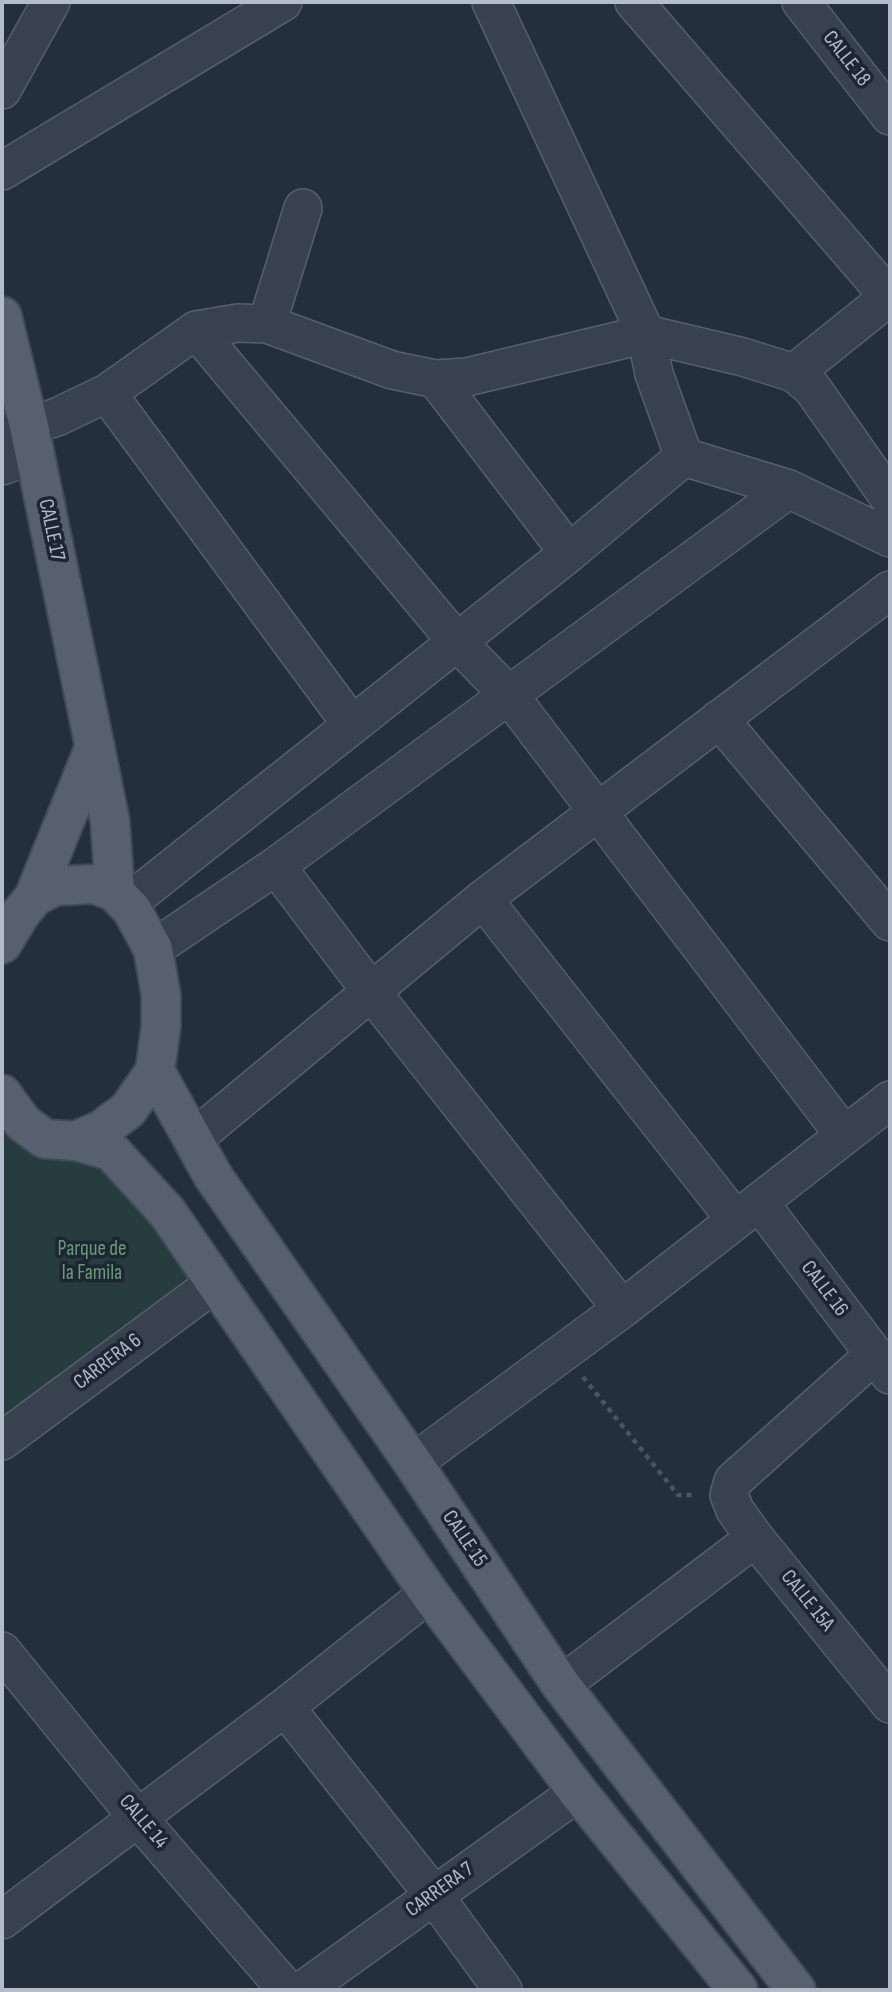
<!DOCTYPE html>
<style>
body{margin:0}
#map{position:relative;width:892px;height:1992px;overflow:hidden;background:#242f3e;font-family:"Sofia Sans Condensed",sans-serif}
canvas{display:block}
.frame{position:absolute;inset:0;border:4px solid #b4bcc9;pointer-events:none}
</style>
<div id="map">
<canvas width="892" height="1992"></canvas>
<div class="frame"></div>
</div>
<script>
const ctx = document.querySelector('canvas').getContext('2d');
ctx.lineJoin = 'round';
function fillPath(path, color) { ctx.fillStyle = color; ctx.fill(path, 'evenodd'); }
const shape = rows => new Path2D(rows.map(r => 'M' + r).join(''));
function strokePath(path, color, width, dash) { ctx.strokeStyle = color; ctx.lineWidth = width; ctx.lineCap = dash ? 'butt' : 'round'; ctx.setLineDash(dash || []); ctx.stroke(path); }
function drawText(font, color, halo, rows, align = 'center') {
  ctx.font = font + ' "Sofia Sans Condensed",sans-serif'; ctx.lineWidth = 7; ctx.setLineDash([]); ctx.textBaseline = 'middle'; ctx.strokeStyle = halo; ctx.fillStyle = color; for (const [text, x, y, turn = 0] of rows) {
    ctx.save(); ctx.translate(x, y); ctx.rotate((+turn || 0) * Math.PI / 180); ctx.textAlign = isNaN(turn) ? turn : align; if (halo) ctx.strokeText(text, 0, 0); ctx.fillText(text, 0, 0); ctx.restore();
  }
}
const green = shape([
 [2,1108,76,1141,215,1283,2,1441]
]);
const path = shape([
 [583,1377,678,1495,696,1495]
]);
const minor = shape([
 [491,2,646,334,654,374,684,457,789,489,890,538],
 [634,2,890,298],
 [801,2,890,116],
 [2,90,51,2],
 [2,171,283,2],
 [267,324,303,208],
 [196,330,457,642,509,695,844,1135],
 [794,373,890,296],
 [436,379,569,553],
 [107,393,352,725],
 [2,435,57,417,107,393,196,330,238,323,267,324,392,370,436,379,467,377,646,334,743,357,794,373,812,388,890,499],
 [2,466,35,454],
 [719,719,890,922],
 [276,866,370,990,622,1309],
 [483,899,735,1219],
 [128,903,569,553,684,457],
 [153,949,276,866,789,489],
 [192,1140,483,899,890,590],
 [759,1202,890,1375],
 [874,1355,733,1481,729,1495,735,1510,755,1538,890,1704],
 [2,1441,215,1283],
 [413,1463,622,1309,890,1100],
 [2,1651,137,1817,287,1990],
 [561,1685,755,1538],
 [285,1707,433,1894,503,1990],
 [2,1920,285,1707,429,1593],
 [303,1990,578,1792]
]);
const major = shape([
 [2,316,29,426,110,821,115,892],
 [34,897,95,746],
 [2,944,21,913,34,897,55,886,94,884,115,892,132,910,153,949,161,995,161,1026,155,1071,128,1110,101,1130,76,1141,45,1139,23,1123,2,1094],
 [155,1071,213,1176,413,1463,561,1685,796,1990],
 [76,1141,111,1151,167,1212,429,1593,578,1792,738,1990]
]);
const streetNames = [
 ["CALLE 18",846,59,52],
 ["CALLE 17",51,530,78],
 ["CALLE 16",824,1289,53],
 ["CARRERA 6",108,1362,-37],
 ["CALLE 15",464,1539,56],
 ["CALLE 15A",807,1601,51],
 ["CALLE 14",143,1822,50],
 ["CARRERA 7",440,1890,-36]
];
const parkNames = [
 ["Parque de",92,1250],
 ["la Famila",92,1274]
];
fillPath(green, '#263c3f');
strokePath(minor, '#565f6c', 40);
strokePath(major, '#414a57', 42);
strokePath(path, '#44595c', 4.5, [5, 5]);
strokePath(minor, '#38414e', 37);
strokePath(major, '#56606e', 38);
drawText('21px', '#b4bcc9', '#1d2633', streetNames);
drawText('21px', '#6b9a76', '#1d2633', parkNames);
</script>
